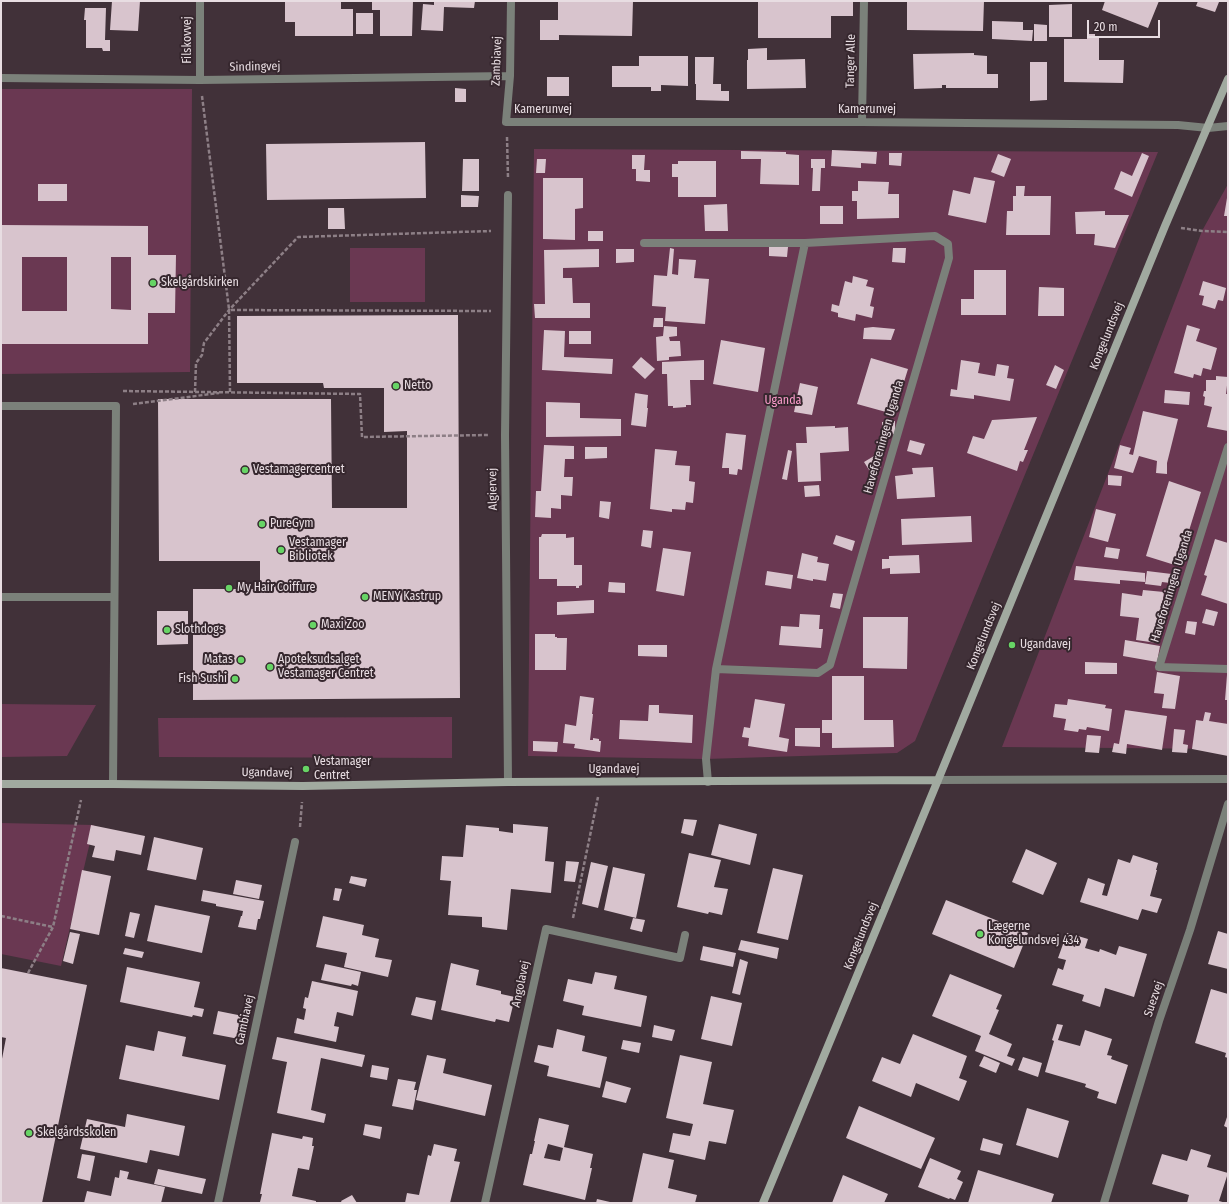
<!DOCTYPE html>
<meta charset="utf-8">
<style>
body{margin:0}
#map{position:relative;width:1229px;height:1204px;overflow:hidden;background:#413139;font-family:"Fira Sans Condensed",sans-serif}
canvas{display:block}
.frame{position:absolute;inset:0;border:2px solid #e8dde2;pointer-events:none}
.scale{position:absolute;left:1087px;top:20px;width:73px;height:18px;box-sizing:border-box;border:2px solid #e8dde2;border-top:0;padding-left:5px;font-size:12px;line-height:14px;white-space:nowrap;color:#e8dde2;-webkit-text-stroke:3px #36272e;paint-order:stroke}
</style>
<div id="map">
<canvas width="1229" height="1204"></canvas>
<div class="frame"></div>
<div class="scale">20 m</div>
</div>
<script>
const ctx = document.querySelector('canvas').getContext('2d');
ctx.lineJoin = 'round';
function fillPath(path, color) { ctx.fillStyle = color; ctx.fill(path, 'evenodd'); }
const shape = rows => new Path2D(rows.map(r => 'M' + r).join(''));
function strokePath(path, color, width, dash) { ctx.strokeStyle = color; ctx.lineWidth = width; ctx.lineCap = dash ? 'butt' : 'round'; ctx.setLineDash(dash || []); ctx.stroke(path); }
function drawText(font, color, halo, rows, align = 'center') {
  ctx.font = font + ' "Fira Sans Condensed",sans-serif'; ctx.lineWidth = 4; ctx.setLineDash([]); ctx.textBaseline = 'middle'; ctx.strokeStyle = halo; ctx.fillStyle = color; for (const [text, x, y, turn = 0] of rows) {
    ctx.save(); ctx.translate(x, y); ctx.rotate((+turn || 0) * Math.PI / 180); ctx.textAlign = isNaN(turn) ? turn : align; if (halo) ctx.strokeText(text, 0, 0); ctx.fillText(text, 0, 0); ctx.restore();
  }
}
const green = shape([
 [1,89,192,89,190,372,1,374],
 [534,149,1158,152,915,741,897,753,706,759,528,756],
 [1228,184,1228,749,1002,747,1202,231],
 [350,248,425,248,425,302,350,302],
 [1,704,96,705,67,756,1,757],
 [452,717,452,758,159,757,158,718],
 [1,823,94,825,61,966,1,954]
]);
const building = shape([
 [112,1,140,1,138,31,110,30],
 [285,1,341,1,341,9,353,9,353,36,295,36,295,22,285,22],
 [372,1,413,1,412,36,380,36,380,10,372,10],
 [434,1,475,1,474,8,444,7,443,31,421,30,423,4,434,5],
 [558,1,633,1,632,36,559,35,559,40,540,40,540,20,558,20],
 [758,1,853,1,853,16,831,16,831,38,758,38],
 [907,1,984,1,983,31,907,30],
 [1105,1,1159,1,1148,28,1102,10],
 [1198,1,1217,1,1219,2,1215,12,1196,6],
 [1072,4,1072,37,1049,37,1049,5],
 [85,8,106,8,105,40,110,40,110,51,103,51,102,48,86,48,86,20,84,20],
 [356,13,373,13,373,34,356,34],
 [992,21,1023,22,1023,30,1033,30,1032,41,992,39],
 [1034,24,1047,25,1047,41,1034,41],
 [1087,34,1095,34,1095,38,1099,38,1099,60,1124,60,1123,83,1064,82,1064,39,1087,39],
 [767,48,767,60,805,59,806,88,747,89,747,60,748,60,748,49],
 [974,53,974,55,987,56,987,74,998,74,998,88,946,88,946,85,942,85,942,88,914,89,913,54],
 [639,56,688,56,688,86,661,85,661,91,651,91,651,87,612,87,612,66,639,66],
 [695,57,714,57,713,84,721,84,721,91,729,91,729,101,696,100,696,84,695,84],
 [1030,62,1047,62,1047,100,1030,101],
 [547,77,569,77,569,96,547,96],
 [455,88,466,89,466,102,455,102],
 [425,142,426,198,267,200,266,144],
 [832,150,877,152,876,164,861,163,861,168,831,166],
 [741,151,786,152,786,154,799,155,799,185,760,184,761,159,741,159],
 [889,153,902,153,901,166,889,165],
 [1142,153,1149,156,1132,197,1114,189,1121,171,1132,176],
 [998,154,1011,159,1004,177,991,172],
 [632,155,645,155,644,170,650,170,650,182,636,181,636,169,632,169],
 [463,159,479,159,479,191,462,191],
 [537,159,546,159,545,173,536,173],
 [811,159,825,159,825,168,821,168,820,191,812,191,813,168,811,168],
 [678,161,716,161,716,197,678,197,678,177,672,177,672,164,678,164],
 [974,177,995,181,986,223,948,215,953,190,970,194],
 [543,178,583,178,583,208,575,209,575,240,543,239],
 [858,181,889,182,888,194,899,194,899,218,857,219,857,201,852,201,852,191,858,191],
 [38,184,67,184,67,201,38,201],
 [1016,186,1025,186,1024,196,1051,196,1050,235,1006,235,1007,211,1013,211,1013,196,1016,196],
 [461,195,479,196,478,207,461,207],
 [1227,198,1228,199,1228,216,1224,216],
 [727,204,728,231,705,231,704,205],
 [820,206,843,206,843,224,820,224],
 [328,208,344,208,345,229,328,229],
 [1105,211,1105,215,1129,215,1115,248,1094,245,1095,234,1076,234,1075,212],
 [1,225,148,226,148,255,176,255,175,313,148,313,148,344,1,344],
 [22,257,67,257,67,311,22,311],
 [111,257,131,257,131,310,111,309],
 [588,231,603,231,603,241,588,241],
 [769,245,788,247,787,257,769,256],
 [670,248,674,249,672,274,678,275,679,259,696,260,694,278,709,279,705,324,665,321,666,307,652,306,654,275,667,276],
 [893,248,906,248,905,263,892,262],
 [599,249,599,267,563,268,563,278,572,278,573,303,590,303,590,318,535,318,534,304,545,304,544,250],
 [616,249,634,249,634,262,616,263],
 [974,270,1006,270,1006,315,961,315,961,299,974,299],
 [853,276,868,280,866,286,874,288,870,306,874,307,872,318,856,314,855,321,838,317,838,313,831,311,832,304,839,306,845,281,852,283],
 [1203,281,1226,288,1223,301,1218,300,1215,309,1202,305,1204,296,1199,295],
 [1039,287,1064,288,1064,316,1038,316],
 [458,315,460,698,193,700,193,589,260,589,260,561,159,561,158,399,331,399,332,508,407,508,407,431,384,432,384,388,324,388,323,383,237,383,237,316],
 [654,318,663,318,663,327,653,327],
 [1187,325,1200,329,1196,341,1217,348,1211,370,1203,368,1201,376,1194,374,1193,378,1174,373],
 [664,326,677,327,677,336,669,337,670,341,680,341,681,356,669,357,669,360,657,361,656,337,663,336],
 [873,327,895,329,891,340,863,339,864,328],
 [544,330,565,331,564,357,613,359,612,374,542,370],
 [569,331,591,331,591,344,569,344],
 [721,340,765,348,758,392,713,384],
 [641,357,655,369,645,379,632,367],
 [871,358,908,369,895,411,886,412,857,404],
 [704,360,704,380,690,380,691,405,686,405,686,407,673,408,673,406,668,406,667,374,662,374,662,362],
 [961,360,980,363,978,373,995,376,997,364,1009,366,1007,378,1014,379,1010,401,974,395,974,399,950,396,951,389,957,390],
 [1055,365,1064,370,1056,389,1046,385],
 [1216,376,1228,377,1226,394,1228,394,1228,431,1207,427,1212,407,1204,405,1205,397,1203,396,1204,391,1206,391,1206,380,1216,380],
 [800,383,818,387,812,415,794,412],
 [1165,390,1190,392,1189,405,1164,403],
 [635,393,648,395,647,408,648,408,646,427,631,425],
 [546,402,580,403,580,418,621,419,621,436,546,437],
 [1143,411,1178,419,1167,463,1167,474,1156,473,1157,461,1139,456,1133,473,1114,468,1120,445,1131,448,1129,454,1133,455],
 [1037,417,1024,450,1028,450,1023,462,1020,461,1017,471,967,453,973,436,984,439,992,420],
 [895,421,895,434,883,435,882,422],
 [835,426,835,428,848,427,849,451,820,453,821,481,798,482,796,443,807,443,806,427],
 [726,433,746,435,742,470,738,469,737,475,729,474,729,468,722,468],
 [910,440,925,444,921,455,907,451],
 [544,445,574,446,574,459,565,459,564,477,573,477,572,496,561,495,561,509,551,508,551,518,535,517,536,491,541,491],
 [585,447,607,447,607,458,585,459],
 [655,449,677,451,675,465,690,466,689,481,695,482,693,503,686,502,685,510,672,509,672,512,650,509],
 [788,450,792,451,787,480,782,479],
 [874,456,881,467,871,473,864,462],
 [933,467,935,497,897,499,895,476,913,474,912,468],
 [1108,475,1122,476,1121,486,1108,485],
 [1169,481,1201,492,1178,566,1146,556],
 [819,485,820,496,805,497,804,486],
 [600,501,611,502,609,519,599,517],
 [1096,509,1116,514,1108,542,1089,537],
 [971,516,972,542,902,545,901,519],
 [643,530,653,531,651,548,641,546],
 [542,534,566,534,566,538,574,537,574,565,582,565,582,585,579,586,579,588,576,588,576,586,557,586,557,579,539,579,539,537,541,537],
 [836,535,855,541,852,551,833,544],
 [1215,539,1228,543,1228,604,1201,595,1207,576,1204,575],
 [1106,547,1120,549,1118,559,1104,557],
 [663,548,691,552,684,596,656,591],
 [802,553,818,557,817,562,829,564,826,581,813,579,813,581,797,578],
 [919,555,920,573,890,574,890,568,882,569,882,559,889,559,889,556],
 [1076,566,1145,573,1145,582,1120,580,1120,584,1074,580],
 [767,571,793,575,791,589,765,585],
 [1147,571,1180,575,1178,584,1162,582,1161,586,1145,584],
 [609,582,625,583,625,593,608,592],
 [1143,590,1164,592,1157,643,1136,640,1139,618,1120,616,1122,593,1142,596],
 [833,593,843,594,840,609,830,607],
 [594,600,594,613,557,615,557,602],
 [1206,609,1218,612,1214,626,1202,623],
 [157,611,188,611,188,644,157,645],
 [800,614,820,615,819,629,823,629,821,648,779,645,781,626,799,627],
 [863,617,908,617,907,669,863,668],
 [1187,621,1197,622,1195,635,1185,633],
 [535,634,555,634,555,637,557,637,557,638,567,638,566,670,535,670],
 [1125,640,1160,646,1157,662,1123,656],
 [638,645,667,645,667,657,638,656],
 [1085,662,1117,663,1117,674,1085,674],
 [1157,672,1180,676,1175,709,1162,708,1164,694,1154,693],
 [1227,675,1228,676,1228,700,1225,700],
 [832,676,864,676,864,720,893,720,894,747,832,748,832,733,822,733,822,720,832,720],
 [580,696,594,698,592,714,593,714,590,740,593,740,593,738,599,739,599,741,601,741,600,752,574,748,575,744,563,743,565,724,576,726],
 [755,699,785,704,779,737,789,739,787,752,748,746,749,738,742,737,744,727,750,728],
 [1068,699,1106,705,1105,708,1112,709,1109,731,1087,727,1086,730,1079,729,1078,732,1064,730,1066,719,1053,717,1055,704,1067,705],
 [649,705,659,705,659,713,693,715,692,743,619,739,620,720,648,721],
 [1125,710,1167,716,1162,750,1127,744,1126,754,1112,752,1114,743,1119,744],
 [1205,712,1211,713,1209,721,1228,724,1228,756,1192,749,1196,720,1203,721],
 [795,728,820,728,820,747,795,746],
 [1174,729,1185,730,1183,744,1188,745,1187,753,1172,752],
 [1087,735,1101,736,1099,753,1085,752],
 [533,741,558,742,557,752,533,751],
 [684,819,697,820,693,836,681,833],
 [513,824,548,827,545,861,554,862,551,893,511,889,507,930,482,927,482,917,448,915,451,881,440,880,442,856,463,857,466,825,499,828,499,831,513,833],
 [719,824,757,834,750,865,711,855],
 [91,825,145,836,141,855,116,850,114,861,92,857,95,846,87,844],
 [154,837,203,848,196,880,147,870],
 [1026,849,1057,863,1043,895,1012,882],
 [689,853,721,860,714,887,728,889,722,915,709,912,708,914,677,907],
 [1133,855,1158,863,1156,870,1157,870,1150,896,1162,899,1157,913,1142,909,1138,920,1080,902,1088,878,1105,884,1102,895,1107,896,1118,859,1130,863],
 [566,861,579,862,575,882,564,881],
 [591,862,608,866,598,908,582,904],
 [613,867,645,874,636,918,604,910],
 [773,868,803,875,788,940,757,933],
 [82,870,111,876,99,935,70,929],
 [351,876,367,879,365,887,349,883],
 [236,880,262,885,259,899,233,894],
 [335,888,342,889,339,901,333,900],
 [203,890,264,901,260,919,258,919,256,930,238,927,241,916,242,916,243,911,216,906,216,904,201,901],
 [946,900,1028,933,1014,968,932,934],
 [155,905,210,916,202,953,147,941],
 [130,912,140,914,134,938,125,936],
 [323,916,364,925,362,935,379,939,375,957,392,960,388,977,344,967,347,953,316,947],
 [633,918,645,920,642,932,630,929],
 [1218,931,1228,934,1228,969,1208,964],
 [70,932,80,934,73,964,63,961],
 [1067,933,1076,936,1073,946,1075,947,1078,936,1088,939,1085,948,1099,952,1100,949,1116,955,1119,946,1147,954,1134,997,1105,988,1100,1007,1082,1001,1084,995,1052,985,1058,968,1063,970,1066,960,1058,958],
 [741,940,779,948,777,959,738,950],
 [703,946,736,953,733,967,700,960],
 [125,948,144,952,142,958,123,954],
 [740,959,748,962,740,995,732,993],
 [451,963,479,970,476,985,501,991,501,994,515,997,509,1022,496,1019,495,1022,441,1010],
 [325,964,361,972,358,986,352,984,351,986,321,980],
 [127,967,200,982,194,1007,204,1009,202,1017,193,1015,192,1017,120,1002],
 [1,968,87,985,42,1203,1,1203,1,1064,6,1038,1,1037],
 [595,972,617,976,614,989,647,996,641,1027,582,1015,584,1006,563,1001,568,979,592,984],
 [950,974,1002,995,996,1009,999,1010,989,1034,1012,1044,1007,1056,1015,1059,1012,1066,975,1051,981,1036,932,1016],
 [312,981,358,991,353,1016,337,1012,334,1026,339,1027,336,1042,294,1033,297,1018,304,1020,306,1009,303,1008,305,997,308,998],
 [1211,989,1228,994,1228,1058,1225,1057,1226,1053,1195,1043],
 [711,996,742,1003,732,1046,701,1039],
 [416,997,436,1001,432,1020,411,1015],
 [218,1011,243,1016,239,1039,213,1034],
 [1057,1024,1063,1025,1058,1040,1080,1046,1085,1030,1112,1039,1107,1055,1112,1056,1111,1059,1128,1065,1116,1104,1097,1098,1099,1092,1085,1087,1086,1084,1045,1072,1054,1041,1052,1040],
 [654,1025,675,1030,672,1041,652,1037],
 [557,1029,585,1036,582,1051,607,1057,600,1088,547,1076,549,1066,534,1062,538,1045,553,1048],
 [158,1031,186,1037,182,1056,226,1065,219,1100,119,1079,126,1045,154,1051],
 [913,1034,967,1056,959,1078,967,1081,959,1101,916,1083,911,1097,872,1081,882,1057,900,1064],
 [277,1037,365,1055,362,1067,321,1058,311,1110,326,1114,324,1123,277,1113,287,1062,272,1059],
 [623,1040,641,1043,639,1053,621,1049],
 [427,1055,446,1059,443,1073,492,1085,485,1116,416,1100],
 [680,1055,712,1062,703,1104,734,1110,726,1144,709,1141,705,1160,669,1152,673,1133,690,1136,693,1124,666,1118],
 [984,1056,1000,1063,996,1073,979,1066],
 [1023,1057,1042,1063,1038,1077,1018,1070],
 [372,1065,389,1068,387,1080,370,1077],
 [398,1079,416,1082,414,1090,417,1090,413,1110,392,1106],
 [606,1081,631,1088,626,1103,602,1097],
 [859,1106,935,1138,921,1169,846,1138],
 [1027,1108,1069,1121,1058,1158,1016,1145],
 [127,1114,185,1126,179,1156,150,1150,147,1163,80,1149,87,1119,125,1127],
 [1228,1114,1228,1128,1224,1126],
 [539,1118,569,1125,564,1147,593,1154,590,1168,592,1168,585,1200,523,1185,530,1154,532,1154,535,1141,534,1141],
 [548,1144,563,1148,560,1161,544,1158],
 [365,1124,382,1127,380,1139,363,1135],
 [272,1133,302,1139,303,1136,313,1138,312,1146,314,1146,309,1170,298,1168,292,1196,316,1201,316,1203,260,1202,262,1194,260,1194],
 [983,1138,1003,1144,1000,1155,980,1150],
 [434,1144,457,1149,454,1161,460,1162,450,1203,405,1203,407,1193,419,1195,428,1155,431,1156],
 [1191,1149,1211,1155,1207,1167,1228,1173,1219,1201,1226,1203,1187,1203,1189,1195,1152,1184,1162,1154,1187,1161],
 [643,1153,674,1160,668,1188,697,1195,695,1203,632,1203],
 [82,1154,95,1156,90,1181,77,1178],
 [930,1158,961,1171,957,1179,963,1182,955,1200,950,1198,949,1199,918,1187],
 [158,1169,206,1179,202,1194,154,1184],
 [120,1170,129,1172,127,1179,165,1187,161,1203,84,1203,87,1191,111,1196,115,1177,119,1178],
 [978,1170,1054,1194,1051,1203,968,1203],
 [843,1175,888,1194,884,1203,832,1203],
 [352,1195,357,1203,342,1203,341,1201],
 [597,1199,610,1202,610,1203,596,1203]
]);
const path = shape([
 [202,96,229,309],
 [507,137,508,178],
 [1181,228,1202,231,1228,232],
 [123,391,360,394,362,437,489,435],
 [195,392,196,363,202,355,204,343,229,310,298,237,491,231],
 [230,392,229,310,491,311],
 [133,404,219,393],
 [300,827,302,802],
 [1,916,53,927],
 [573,918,598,797],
 [28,973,53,927,81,800]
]);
const lane = shape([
 [644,243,805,243,935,236,948,244,949,258,830,665,818,673,716,669],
 [1,406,116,406,113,784],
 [1228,447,1159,667,1228,669],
 [1,597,114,597],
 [708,782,706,759,716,669,805,243]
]);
const street = shape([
 [511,1,510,76,506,122,862,122,1178,125,1208,128,1228,126],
 [1,78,200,80,510,76],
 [200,80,200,1],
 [862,122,864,1],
 [938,780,1228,779],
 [508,782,505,435,508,195],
 [218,1203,295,842],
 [485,1203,546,929,680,958,685,935],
 [1104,1203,1159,1021,1190,930,1228,804]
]);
const secondary = shape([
 [1,784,113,784,303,786,508,782,938,780],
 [763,1203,938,780,1165,226,1228,79]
]);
const markers = [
 [153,283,4,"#67d465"],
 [396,386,4,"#67d465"],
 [245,470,4,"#67d465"],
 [262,524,4,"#67d465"],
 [281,550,4,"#67d465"],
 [229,588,4,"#67d465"],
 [365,597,4,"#67d465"],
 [313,625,4,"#67d465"],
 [167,630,4,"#67d465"],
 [1012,645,4,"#67d465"],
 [241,660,4,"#67d465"],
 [270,667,4,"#67d465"],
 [235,679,4,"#67d465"],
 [306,769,4,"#67d465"],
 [980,934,4,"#67d465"],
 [29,1133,4,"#67d465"]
];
const streetNames = [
 ["Filskovvej",188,40,-90],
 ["Zambiavej",497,61,-88],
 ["Tanger Alle",851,61,-89],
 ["Sindingvej",255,67,-1],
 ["Kamerunvej",543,110],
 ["Kamerunvej",867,110],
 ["Kongelundsvej",1107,336,-68],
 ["Haveforeningen Uganda",884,437,-74],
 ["Algiervej",493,489,-91],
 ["Haveforeningen Uganda",1172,586,-73],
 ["Kongelundsvej",984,636,-68],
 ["Ugandavej",614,770],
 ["Ugandavej",267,773,1],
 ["Kongelundsvej",861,936,-68],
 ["Angolavej",521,984,-78],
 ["Suezvej",1154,999,-71],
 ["Gambiavej",245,1020,-78]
];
const poiNames = [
 ["Skelgårdskirken",161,283],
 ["Netto",404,386],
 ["Vestamagercentret",253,470],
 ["PureGym",270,524],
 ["Vestamager",289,543],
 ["Bibliotek",289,557],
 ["My Hair Coiffure",237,588],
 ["MENY Kastrup",373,597],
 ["Maxi Zoo",321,625],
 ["Slothdogs",175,630],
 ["Ugandavej",1020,645],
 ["Matas",233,660,"right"],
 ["Apoteksudsalget",278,660],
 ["Vestamager Centret",278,674],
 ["Fish Sushi",227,679,"right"],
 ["Vestamager",314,762],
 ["Centret",314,776],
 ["Lægerne",988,927],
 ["Kongelundsvej 434",988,941],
 ["Skelgårdsskolen",37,1133]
];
const parkNames = [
 ["Uganda",783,401]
];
fillPath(green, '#6a3852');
fillPath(building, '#d8c4cd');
strokePath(path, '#8d7f86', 2.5, [4, 2]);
strokePath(lane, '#7b817a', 8);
strokePath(street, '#7b817a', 8);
strokePath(secondary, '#a1aaa0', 8);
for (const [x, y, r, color] of markers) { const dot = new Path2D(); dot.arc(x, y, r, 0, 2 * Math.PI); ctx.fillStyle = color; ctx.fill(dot); strokePath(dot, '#36272e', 1.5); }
drawText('12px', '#e8dde2', '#36272e', streetNames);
drawText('12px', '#e8dde2', '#36272e', poiNames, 'left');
drawText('12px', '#fb9ccb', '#36272e', parkNames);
</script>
